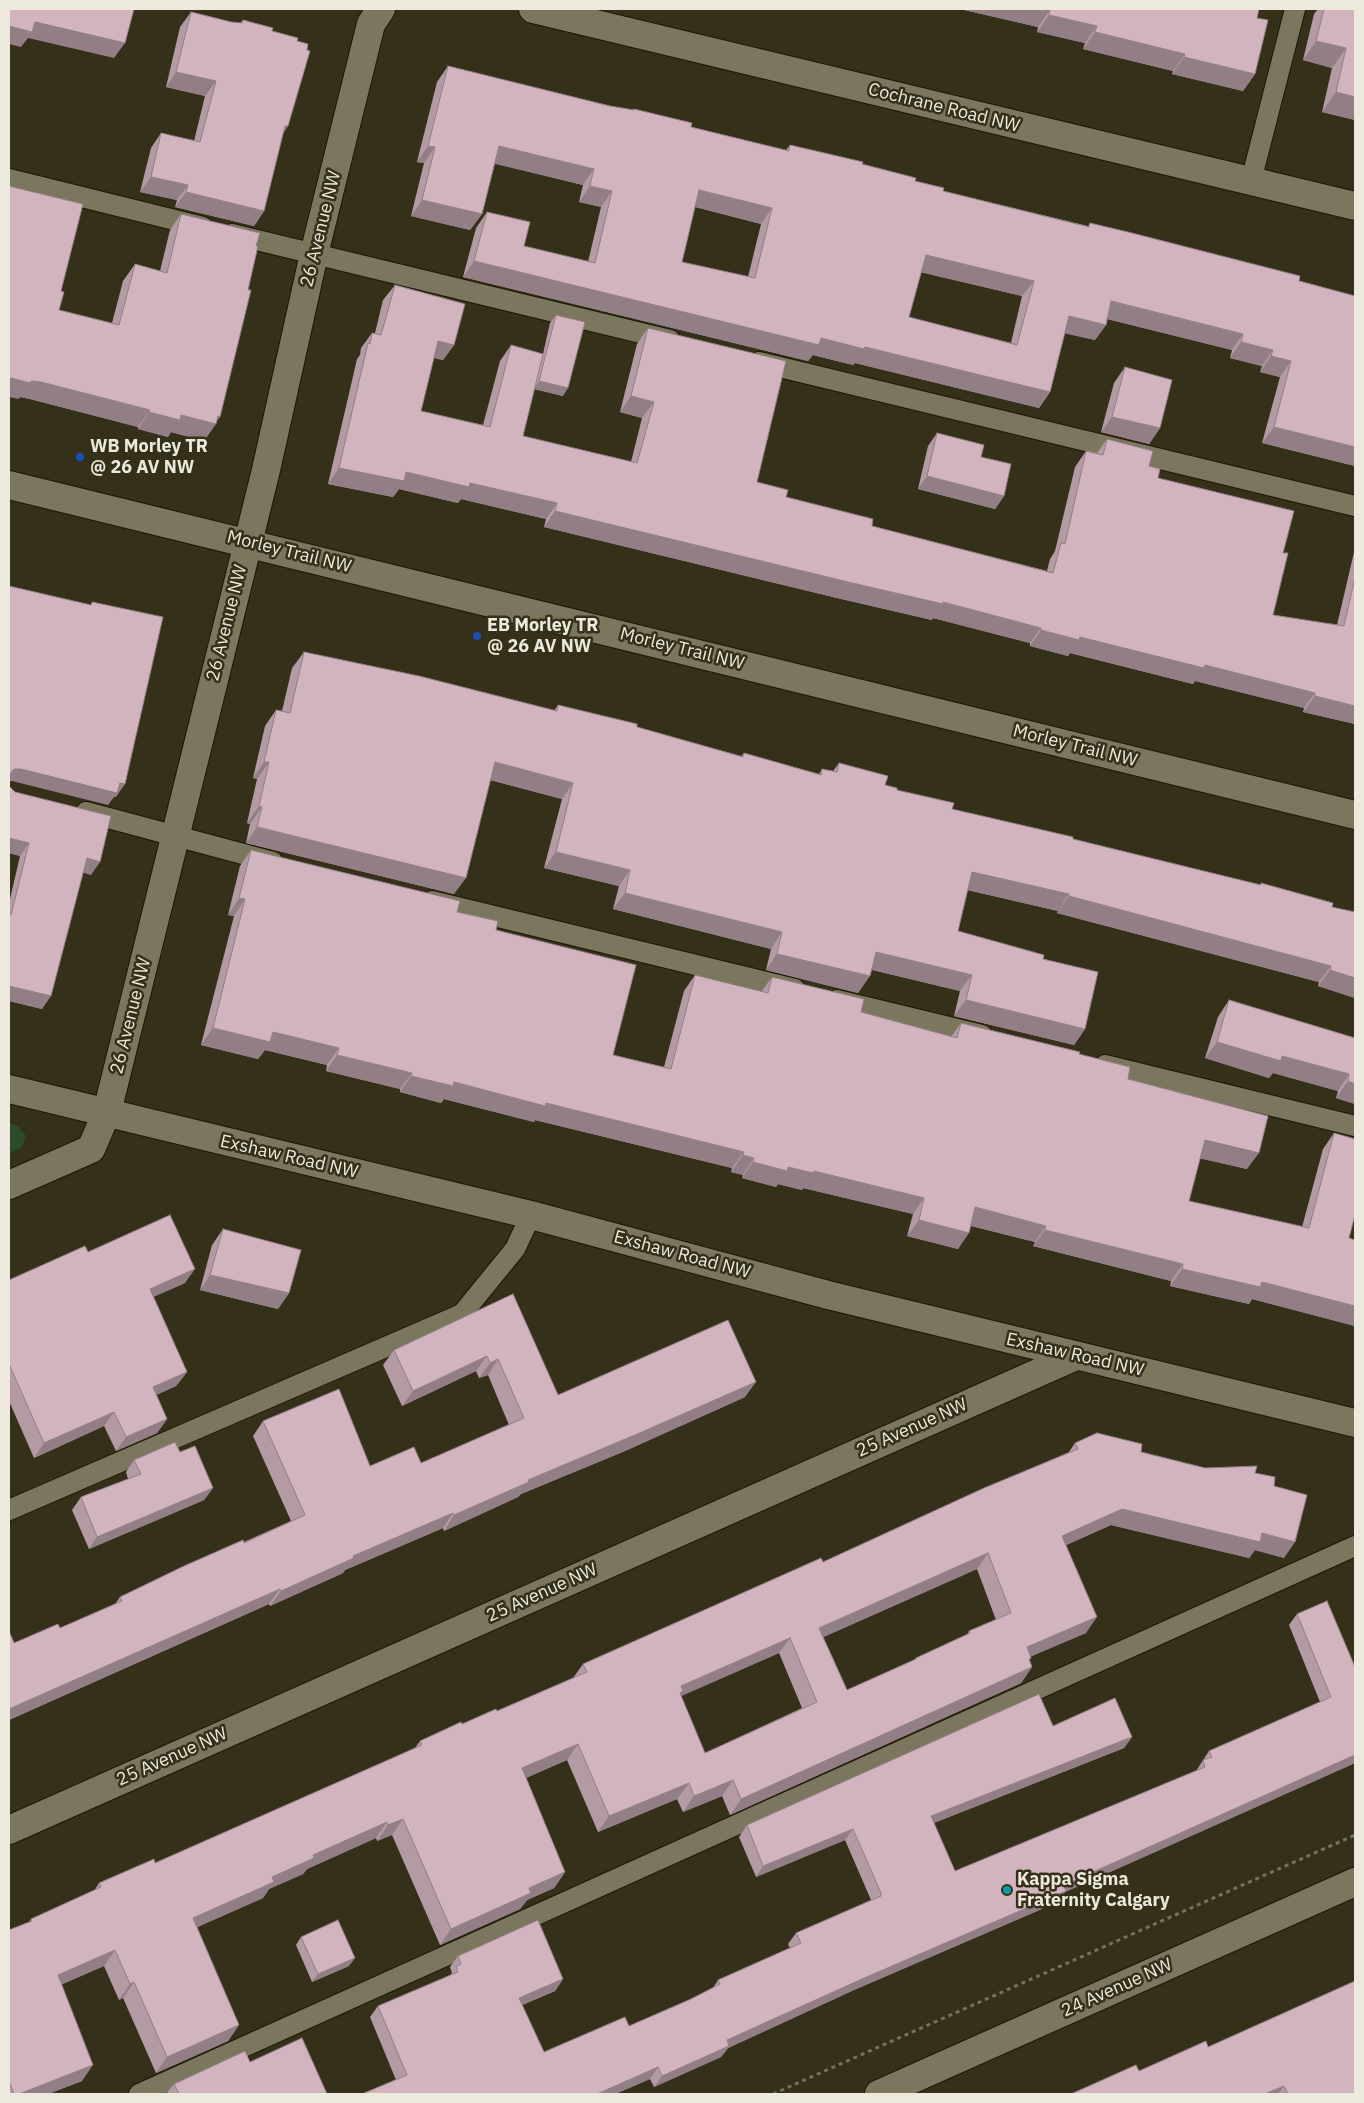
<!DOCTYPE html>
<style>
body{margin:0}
#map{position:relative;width:1364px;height:2103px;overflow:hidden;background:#34301a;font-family:"IBM Plex Sans",sans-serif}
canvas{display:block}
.frame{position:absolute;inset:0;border:10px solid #edeadd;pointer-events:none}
</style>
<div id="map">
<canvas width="1364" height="2103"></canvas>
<div class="frame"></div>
</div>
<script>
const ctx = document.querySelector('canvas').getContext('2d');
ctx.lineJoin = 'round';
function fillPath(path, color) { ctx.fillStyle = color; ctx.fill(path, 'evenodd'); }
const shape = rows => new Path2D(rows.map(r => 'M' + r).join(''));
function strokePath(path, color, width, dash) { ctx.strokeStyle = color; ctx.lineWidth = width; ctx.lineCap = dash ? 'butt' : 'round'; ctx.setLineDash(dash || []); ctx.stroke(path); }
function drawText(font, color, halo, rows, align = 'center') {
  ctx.font = font + ' "IBM Plex Sans",sans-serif'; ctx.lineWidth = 5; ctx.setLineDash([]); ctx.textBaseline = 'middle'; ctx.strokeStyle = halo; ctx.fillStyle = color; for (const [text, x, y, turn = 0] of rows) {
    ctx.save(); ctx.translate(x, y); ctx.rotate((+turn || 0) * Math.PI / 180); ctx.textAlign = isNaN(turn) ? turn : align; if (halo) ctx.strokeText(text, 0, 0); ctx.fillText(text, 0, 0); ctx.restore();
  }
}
const green = shape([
 [9,1123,18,1126,26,1136,22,1147,9,1154]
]);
const path = shape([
 [773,2094,1355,1835]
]);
const service = shape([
 [9,179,203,227],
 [1251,181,1295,9],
 [232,234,670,340],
 [759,362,1355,506],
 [86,812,273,862],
 [432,901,795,989],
 [837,1000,982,1035],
 [1105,1065,1355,1126],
 [9,1510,462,1314,515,1249,531,1215],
 [139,2094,1355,1546]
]);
const minor = shape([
 [533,9,1355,206],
 [9,1089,531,1215,828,1295,1355,1423],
 [9,1185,91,1149,107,1112,266,470,314,254,371,24,381,9],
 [9,1830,1076,1356]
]);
const tertiary = shape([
 [9,485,1355,815],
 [879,2094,1355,1882]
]);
const wall = shape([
 [960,9,1257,9,1255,74,1243,91,1172,74,1173,71,1083,49,1085,43,1037,32,1038,27],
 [1318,9,1355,9,1355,120,1322,112,1332,68,1303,60,1314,14],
 [191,12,231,22,240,23,243,20,272,31,288,126,283,133,264,211,254,226,175,207,177,200,140,192,151,148,161,133,194,141,205,96,166,87,180,27],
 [448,66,610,106,633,110,634,109,691,127,786,150,790,145,862,164,915,181,943,191,1088,226,1090,223,1355,296,1355,466,1262,443,1280,377,1260,372,1262,366,1230,358,1232,350,1107,319,1106,325,1095,340,1065,333,1050,392,1039,408,855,363,853,365,813,355,808,361,463,277,476,228,487,212,524,246,588,262,601,207,579,202,583,185,494,163,482,214,470,230,411,216,424,163,417,162,437,82],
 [695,207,761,224,748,277,682,262],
 [921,272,1022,296,1011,343,909,317],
 [181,214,217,421,204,441,171,432,168,437,138,429,138,427,30,399,20,397,19,399,61,291,59,310,112,323,123,281,135,264,160,271,170,230],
 [395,285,454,345,443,360,434,358,421,411,483,425,500,361,511,345,543,354,550,323,556,315,563,396,534,389,523,436,631,462,642,418,620,412,637,344,648,328,757,482,786,497,872,526,1047,571,1050,559,1055,551,1075,467,1086,451,1097,453,1107,439,1149,466,1158,478,1283,553,1273,615,1337,625,1355,548,1355,724,1303,712,1304,708,1195,681,1193,684,1070,653,1068,656,1030,646,1030,643,933,618,932,620,837,598,544,527,546,519,461,499,458,503,399,489,393,497,328,484,357,359,360,355,361,348,372,333,375,333,383,300],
 [1125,367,1160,428,1149,444,1101,432,1114,383],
 [937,433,981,457,1004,496,995,509,918,489,928,446],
 [304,652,554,711,558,705,741,756,744,753,819,774,822,769,833,771,839,763,897,790,952,809,1176,865,1260,885,1261,883,1332,907,1355,998,1318,986,1319,982,1057,913,1058,911,967,890,958,931,1043,959,1085,1029,1074,1045,954,1016,960,991,872,970,858,993,766,970,771,949,613,909,619,886,544,868,562,799,490,780,454,894,246,843,250,824,247,823,257,779,253,778,265,726,276,710,282,711,292,668],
 [9,786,91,875,83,872,42,1009,9,1001,9,903,20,856,9,853],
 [251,850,457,912,496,930,613,1055,664,1067,684,991,695,975,761,992,772,977,861,1012,951,1037,961,1023,1079,1054,1128,1079,1247,1169,1200,1158,1189,1201,1302,1227,1323,1149,1334,1133,1349,1238,1355,1240,1355,1326,1252,1299,1249,1304,1170,1286,1171,1281,1033,1246,1035,1242,971,1226,958,1249,907,1236,913,1214,803,1188,802,1190,778,1184,776,1187,742,1178,743,1175,731,1172,732,1168,535,1120,534,1122,444,1099,441,1103,400,1092,400,1089,326,1071,327,1065,265,1050,258,1059,201,1045,234,916,228,915,240,866],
 [1229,1000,1355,1038,1355,1104,1336,1098,1338,1091,1273,1073,1269,1078,1205,1058,1218,1017],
 [223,1229,289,1293,278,1309,200,1290,212,1245],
 [88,1252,185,1283,153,1297,187,1372,176,1386,156,1395,167,1419,157,1433,116,1451,104,1426,34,1458,9,1401,9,1280],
 [513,1294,558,1395,745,1397,625,1451,521,1494,518,1497,444,1531,443,1528,345,1570,343,1573,270,1606,269,1604,9,1720,9,1631,14,1643,60,1628,115,1604,120,1597,291,1521,253,1436,263,1421,370,1466,421,1463,509,1425,488,1375,479,1378,476,1371,402,1406,383,1365,394,1350],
 [1075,1443,1141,1452,1205,1468,1255,1473,1274,1486,1284,1558,1255,1550,1249,1558,1111,1525,1066,1545,1086,1633,1031,1656,1031,1658,1029,1661,1032,1667,1021,1683,730,1815,722,1796,683,1812,677,1799,598,1832,567,1760,526,1778,565,1872,554,1888,527,1900,520,1909,440,1945,392,1835,377,1841,376,1838,307,1869,303,1874,269,1889,263,1898,197,1927,239,2025,228,2041,156,2073,123,1998,119,2000,104,1966,62,1984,82,2081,48,2094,9,2094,9,1930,29,1922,31,1919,94,1891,99,1883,155,1863,415,1748,420,1741,462,1724,497,1711,573,1678,583,1664,823,1562,1069,1452],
 [977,1569,996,1620,969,1631,967,1635,916,1658,913,1661,847,1690,823,1637],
 [779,1653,802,1708,705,1753,681,1696],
 [134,1460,213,1488,204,1500,89,1549,72,1510,81,1497,128,1479,126,1472],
 [1327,1601,1355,1763,1065,1892,1058,1902,854,1990,728,2048,721,2057,654,2087,650,2079,615,2094,362,2094,396,2080,370,2017,378,2006,450,1975,452,1973,450,1967,458,1956,563,1979,555,1991,522,2005,544,2052,629,2026,691,1999,713,1988,718,1980,790,1948,788,1944,796,1933,871,1900,845,1840,756,1877,739,1837,747,1825,1053,1726,1132,1737,1124,1748,934,1823,955,1871,1196,1771,1209,1751,1320,1702,1289,1625,1297,1614],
 [301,1937,349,1966,312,1982,296,1945],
 [1208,2047,1355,2094,1071,2094],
 [250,2062,327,2094,166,2094,174,2084]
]);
const shadedWall = shape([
 [960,9,1043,9,1050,10,1038,27],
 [1049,15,1097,26,1085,43,1037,32],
 [35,22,125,43,114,58,28,38,21,47,9,44,9,26],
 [1095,32,1185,54,1173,71,1083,49],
 [1316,41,1346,48,1332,68,1303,60],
 [1184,57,1255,74,1243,91,1172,74],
 [176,72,216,81,205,96,166,87],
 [1336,92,1355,97,1355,120,1322,112],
 [285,126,288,126,278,141],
 [428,146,435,147,424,163,417,162],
 [499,146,594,169,583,185,487,162],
 [151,177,188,185,177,200,140,192],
 [590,186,612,191,601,207,579,202],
 [699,190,772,208,761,224,688,205],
 [186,192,264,211,254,226,175,207],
 [422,200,482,214,470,230,411,216],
 [926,255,1034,281,1022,296,915,271],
 [474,261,821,338,865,347,1050,392,1039,408,855,363,853,365,813,355,808,361,463,277],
 [1111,301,1243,334,1232,350,1100,317],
 [1069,316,1106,325,1095,340,1058,332],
 [438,341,454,345,443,360,427,356],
 [1241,342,1273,350,1262,366,1230,358],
 [1271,356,1291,361,1280,377,1260,372],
 [11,378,41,382,150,410,138,427,30,399,20,397,19,399,9,397,9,381],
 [539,381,568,388,563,396,534,389],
 [631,396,654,402,642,418,620,412],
 [149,412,181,415,220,417,215,424,216,424,204,441,171,432,168,437,138,429],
 [1112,417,1160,428,1149,444,1101,432],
 [1274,427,1355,447,1355,466,1262,443],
 [339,468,406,472,470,483,557,503,546,519,461,499,458,503,399,489,393,497,328,484],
 [927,476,1004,496,995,509,918,489],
 [555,511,943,602,1041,628,1030,643,933,618,932,620,837,598,544,527],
 [1041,630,1080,637,1205,665,1315,693,1304,708,1195,681,1193,684,1070,653,1068,656,1030,646],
 [1315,696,1355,706,1355,724,1303,712],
 [264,762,269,762,257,779,253,778],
 [495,762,573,783,562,799,483,778],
 [14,769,21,769,125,784,116,797,114,797,108,805,12,781,9,782,9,775],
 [259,806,262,807,250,824,247,823],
 [257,827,466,878,454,894,246,843],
 [9,838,29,843,20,856,9,853],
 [556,852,630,870,619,886,544,868],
 [87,858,100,862,91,875,78,871],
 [972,872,1069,894,1058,911,960,888],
 [625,893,782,932,771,949,613,909],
 [1069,896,1331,966,1319,982,1057,913],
 [239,898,245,899,234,916,228,915],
 [876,952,972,975,960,991,865,968],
 [777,954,870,976,858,993,766,970],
 [1330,970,1355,978,1355,998,1318,986],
 [9,986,51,996,42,1009,9,1001],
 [966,1000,1085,1029,1074,1045,954,1016],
 [213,1028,273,1032,339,1048,327,1065,265,1050,258,1059,201,1045],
 [1217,1042,1282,1056,1349,1074,1338,1091,1273,1073,1269,1078,1205,1058],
 [337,1055,412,1073,400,1089,326,1071],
 [411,1076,454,1082,546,1103,744,1152,732,1168,535,1120,534,1122,444,1099,441,1103,400,1092],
 [1348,1081,1355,1084,1355,1104,1336,1098],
 [1205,1140,1259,1153,1247,1169,1193,1157],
 [743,1155,754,1158,743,1175,731,1172],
 [753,1162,814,1171,924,1198,913,1214,803,1188,802,1190,778,1184,776,1187,742,1178],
 [975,1207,1046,1226,1035,1242,964,1224],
 [919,1220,969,1233,958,1249,907,1236],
 [1045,1230,1183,1264,1171,1281,1033,1246],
 [195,1269,185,1283,139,1303,150,1289],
 [1182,1269,1262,1282,1355,1306,1355,1326,1252,1299,1249,1304,1170,1286],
 [210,1275,289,1293,278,1309,200,1290],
 [487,1356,476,1371,402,1406,413,1391],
 [498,1359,488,1375,479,1378,490,1363],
 [187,1372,176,1386,143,1401,153,1387],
 [756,1382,745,1397,625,1451,521,1494,518,1497,444,1531,454,1515,528,1480],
 [114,1412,104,1426,34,1458,44,1443],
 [167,1419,157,1433,116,1451,126,1437],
 [213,1488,204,1500,89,1549,97,1537],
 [1122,1509,1262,1533,1295,1542,1284,1558,1255,1550,1249,1558,1111,1525,1051,1552,1062,1536],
 [453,1513,443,1528,345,1570,343,1573,270,1606,281,1591,353,1556],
 [988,1553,977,1569,808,1644,819,1628],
 [280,1589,269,1604,9,1720,9,1709],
 [1097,1617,1086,1633,1016,1663,1027,1647],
 [790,1638,779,1653,679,1697,681,1686],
 [1031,1658,1021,1673,1032,1667,1021,1683,730,1815,741,1799],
 [1132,1737,1124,1748,923,1827,931,1816],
 [578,1744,567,1760,511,1784,522,1768],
 [1355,1755,1355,1763,1065,1892,1058,1902,854,1990,728,2048,721,2057,654,2087,662,2076,727,2040,1140,1850],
 [733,1780,722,1796,683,1812,694,1796],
 [689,1783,677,1799,598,1832,609,1816],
 [403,1819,392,1835,377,1841,388,1825],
 [387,1822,376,1838,307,1869,303,1874,269,1889,263,1898,182,1934,193,1918,313,1855],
 [853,1829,845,1840,756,1877,763,1866],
 [565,1872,554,1888,527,1900,520,1909,440,1945,451,1929,529,1888],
 [115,1950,104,1966,47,1991,58,1975],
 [355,1958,349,1966,312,1982,318,1974],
 [563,1979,555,1991,511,2010,519,1998],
 [134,1982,123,1998,119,2000,130,1984],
 [239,2025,228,2041,156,2073,167,2057],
 [93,2065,82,2081,48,2094,19,2094],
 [658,2067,650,2079,615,2094,597,2094],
 [1284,2086,1278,2094,1265,2094]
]);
const building = shape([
 [9,9,134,9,125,43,35,22,32,32,9,26,9,9],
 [1043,9,1259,9,1257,18,1268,20,1255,74,1184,57,1185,54,1095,32,1097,26,1049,15,1050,10,1043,9],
 [1324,9,1355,9,1355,97,1336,92,1346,48,1316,41,1324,9],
 [191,12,231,22,242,23,243,20,273,28,272,31,298,38,297,41,308,44,307,50,310,51,288,126,285,126,264,211,186,192,188,185,151,177,161,133,200,142,216,81,176,72,191,12],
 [448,66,610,106,634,110,634,109,692,123,691,127,789,151,790,145,863,162,862,164,916,178,915,181,944,188,943,191,1089,227,1090,223,1128,232,1300,276,1299,281,1355,296,1355,447,1274,427,1291,361,1271,356,1273,350,1241,342,1243,334,1111,301,1106,325,1069,316,1050,392,865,347,864,349,821,338,819,345,474,261,487,212,530,222,524,246,595,263,612,191,590,186,594,169,499,146,482,214,422,200,435,147,428,146,448,66],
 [699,190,772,208,755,278,682,262,699,190],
 [926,255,1034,281,1017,345,909,317,926,255],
 [9,186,83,204,61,291,64,292,59,310,119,325,135,264,167,273,181,214,260,233,256,246,258,246,248,290,251,290,220,417,218,416,216,424,181,415,180,420,149,412,150,410,41,382,31,381,30,383,11,378,9,381,9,186],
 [395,285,465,304,454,345,438,341,421,411,490,427,511,345,543,354,523,436,637,463,654,402,631,396,648,328,786,361,757,482,788,490,786,497,873,519,872,526,1053,573,1061,543,1065,544,1086,451,1103,455,1107,439,1153,451,1149,466,1160,469,1158,478,1294,511,1283,553,1288,553,1273,615,1344,626,1355,578,1355,706,1315,696,1315,693,1205,665,1204,668,1080,637,1079,640,1041,630,1041,628,943,602,943,604,848,582,555,511,557,503,470,483,469,487,406,472,404,481,339,468,368,343,370,344,372,333,381,335,395,285],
 [556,315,585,322,568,388,539,381,556,315],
 [1125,367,1172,380,1160,428,1112,417,1125,367],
 [937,433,984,445,981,457,1011,464,1004,496,927,476,937,433],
 [9,586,91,605,92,602,163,617,125,784,120,783,117,793,21,769,14,769,9,775,9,586],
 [304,652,419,676,557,711,558,705,637,724,637,727,743,757,744,753,821,775,822,769,837,772,839,763,888,776,885,785,897,788,897,790,954,803,952,809,1073,837,1073,839,1261,885,1261,883,1333,903,1332,907,1355,912,1355,978,1330,970,1331,966,1069,896,1069,894,972,872,958,931,1044,955,1043,959,1098,972,1085,1029,966,1000,972,975,876,952,870,976,777,954,782,932,625,893,630,870,556,852,573,783,495,762,466,878,257,827,262,807,259,806,269,762,264,762,276,710,290,713,304,652],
 [9,786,15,792,111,816,100,862,87,858,51,996,9,986,9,915,11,915,29,843,9,838,9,786],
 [251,850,460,901,457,912,498,921,496,930,636,965,613,1055,671,1069,695,975,768,993,772,977,864,999,861,1012,957,1038,961,1023,1080,1052,1079,1054,1130,1067,1128,1079,1268,1116,1259,1153,1205,1140,1189,1201,1309,1228,1334,1133,1355,1139,1355,1215,1349,1238,1355,1240,1355,1306,1262,1282,1260,1287,1182,1269,1183,1264,1045,1230,1046,1226,975,1207,969,1233,919,1220,924,1198,814,1171,813,1173,788,1167,787,1171,753,1162,754,1158,743,1155,744,1152,546,1103,545,1106,454,1082,453,1086,411,1076,412,1073,337,1055,339,1048,273,1032,270,1042,213,1028,245,899,239,898,251,850],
 [1229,1000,1355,1038,1355,1084,1348,1081,1349,1074,1282,1056,1281,1061,1217,1042,1229,1000],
 [170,1215,195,1269,150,1289,187,1372,153,1387,167,1419,126,1437,114,1412,44,1443,9,1364,9,1280,85,1246,88,1252,170,1215],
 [223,1229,301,1250,289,1293,210,1275,223,1229],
 [513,1294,558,1395,728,1320,756,1382,635,1435,528,1480,529,1482,454,1515,453,1513,353,1556,354,1558,281,1591,280,1589,9,1709,9,1631,14,1643,58,1624,60,1628,122,1601,120,1597,184,1566,243,1540,244,1543,305,1515,263,1421,339,1389,370,1466,414,1447,421,1463,524,1418,498,1359,490,1363,487,1356,413,1391,394,1350,513,1294],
 [1097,1433,1142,1444,1141,1452,1205,1468,1257,1466,1255,1473,1275,1477,1274,1486,1307,1495,1295,1542,1262,1533,1260,1542,1122,1509,1062,1536,1097,1617,1027,1647,1031,1658,1029,1659,1032,1667,741,1799,733,1780,694,1796,689,1783,609,1816,578,1744,522,1768,565,1872,529,1888,531,1893,451,1929,403,1819,388,1825,387,1822,313,1855,314,1858,272,1877,274,1882,193,1918,239,2025,167,2057,134,1982,130,1984,115,1950,58,1975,93,2065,19,2094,14,2094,9,2081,9,1930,32,1921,31,1919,101,1887,99,1883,154,1859,155,1863,422,1745,420,1741,461,1722,462,1724,496,1709,497,1711,587,1672,583,1664,821,1558,823,1562,984,1488,1078,1449,1075,1443,1097,1433],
 [988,1553,1011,1613,969,1631,970,1633,916,1658,916,1659,847,1690,819,1628,988,1553],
 [790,1638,817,1702,705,1753,680,1693,683,1691,681,1686,790,1638],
 [175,1442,180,1452,195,1446,213,1488,97,1537,81,1497,141,1474,134,1460,175,1442],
 [1327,1601,1355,1667,1355,1755,1064,1885,1066,1891,862,1979,727,2040,729,2046,662,2076,658,2067,597,2094,362,2094,407,2075,378,2006,458,1972,456,1967,461,1964,458,1956,538,1920,563,1979,519,1998,544,2052,625,2017,629,2026,691,1999,720,1984,718,1980,801,1943,796,1933,881,1896,881,1893,853,1829,763,1866,747,1825,1039,1694,1053,1726,1115,1698,1132,1737,931,1816,955,1871,1205,1767,1203,1760,1212,1757,1209,1751,1331,1697,1297,1614,1327,1601],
 [338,1920,355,1958,318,1974,301,1937,338,1920],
 [1355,1981,1355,2094,1288,2094,1284,2086,1265,2094,1071,2094,1136,2065,1139,2071,1206,2041,1208,2047,1355,1981],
 [302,2038,327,2094,179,2094,174,2084,245,2051,250,2062,302,2038]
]);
const markers = [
 [80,457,5,"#1a4fb4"],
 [477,636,5,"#1a4fb4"],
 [1007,1890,5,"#0f9aa8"]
];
const streetNames = [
 ["Cochrane Road NW",944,108,14],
 ["26 Avenue NW",321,229,-76],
 ["Morley Trail NW",289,552,14],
 ["26 Avenue NW",227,623,-76],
 ["Morley Trail NW",682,649,14],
 ["Morley Trail NW",1075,746,14],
 ["26 Avenue NW",131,1016,-76],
 ["Exshaw Road NW",289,1157,13],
 ["Exshaw Road NW",682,1255,15],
 ["Exshaw Road NW",1075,1355,13],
 ["25 Avenue NW",912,1428,-24],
 ["25 Avenue NW",542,1593,-24],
 ["25 Avenue NW",172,1757,-24],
 ["24 Avenue NW",1117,1988,-24]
];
const poiNames = [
 ["WB Morley TR",90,447],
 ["@ 26 AV NW",90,468],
 ["EB Morley TR",487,626],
 ["@ 26 AV NW",487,647],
 ["Kappa Sigma",1017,1880],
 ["Fraternity Calgary",1017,1901]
];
fillPath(green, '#2a4c2d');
strokePath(service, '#1c1803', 22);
strokePath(minor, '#1c1803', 30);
strokePath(tertiary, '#1c1803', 30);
strokePath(path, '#75725f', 3, [4, 4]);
strokePath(service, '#7b775e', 20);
strokePath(minor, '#7b775e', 28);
strokePath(tertiary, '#7b775e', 28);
fillPath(wall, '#b49ba3');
fillPath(shadedWall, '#927e85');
fillPath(building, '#d1b4be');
strokePath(building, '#927e85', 1);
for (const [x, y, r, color] of markers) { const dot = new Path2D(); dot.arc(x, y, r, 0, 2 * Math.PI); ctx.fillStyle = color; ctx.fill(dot); strokePath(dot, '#34301a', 2); }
drawText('18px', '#edeadd', '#34301a', streetNames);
drawText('bold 18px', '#edeadd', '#34301a', poiNames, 'left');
</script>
